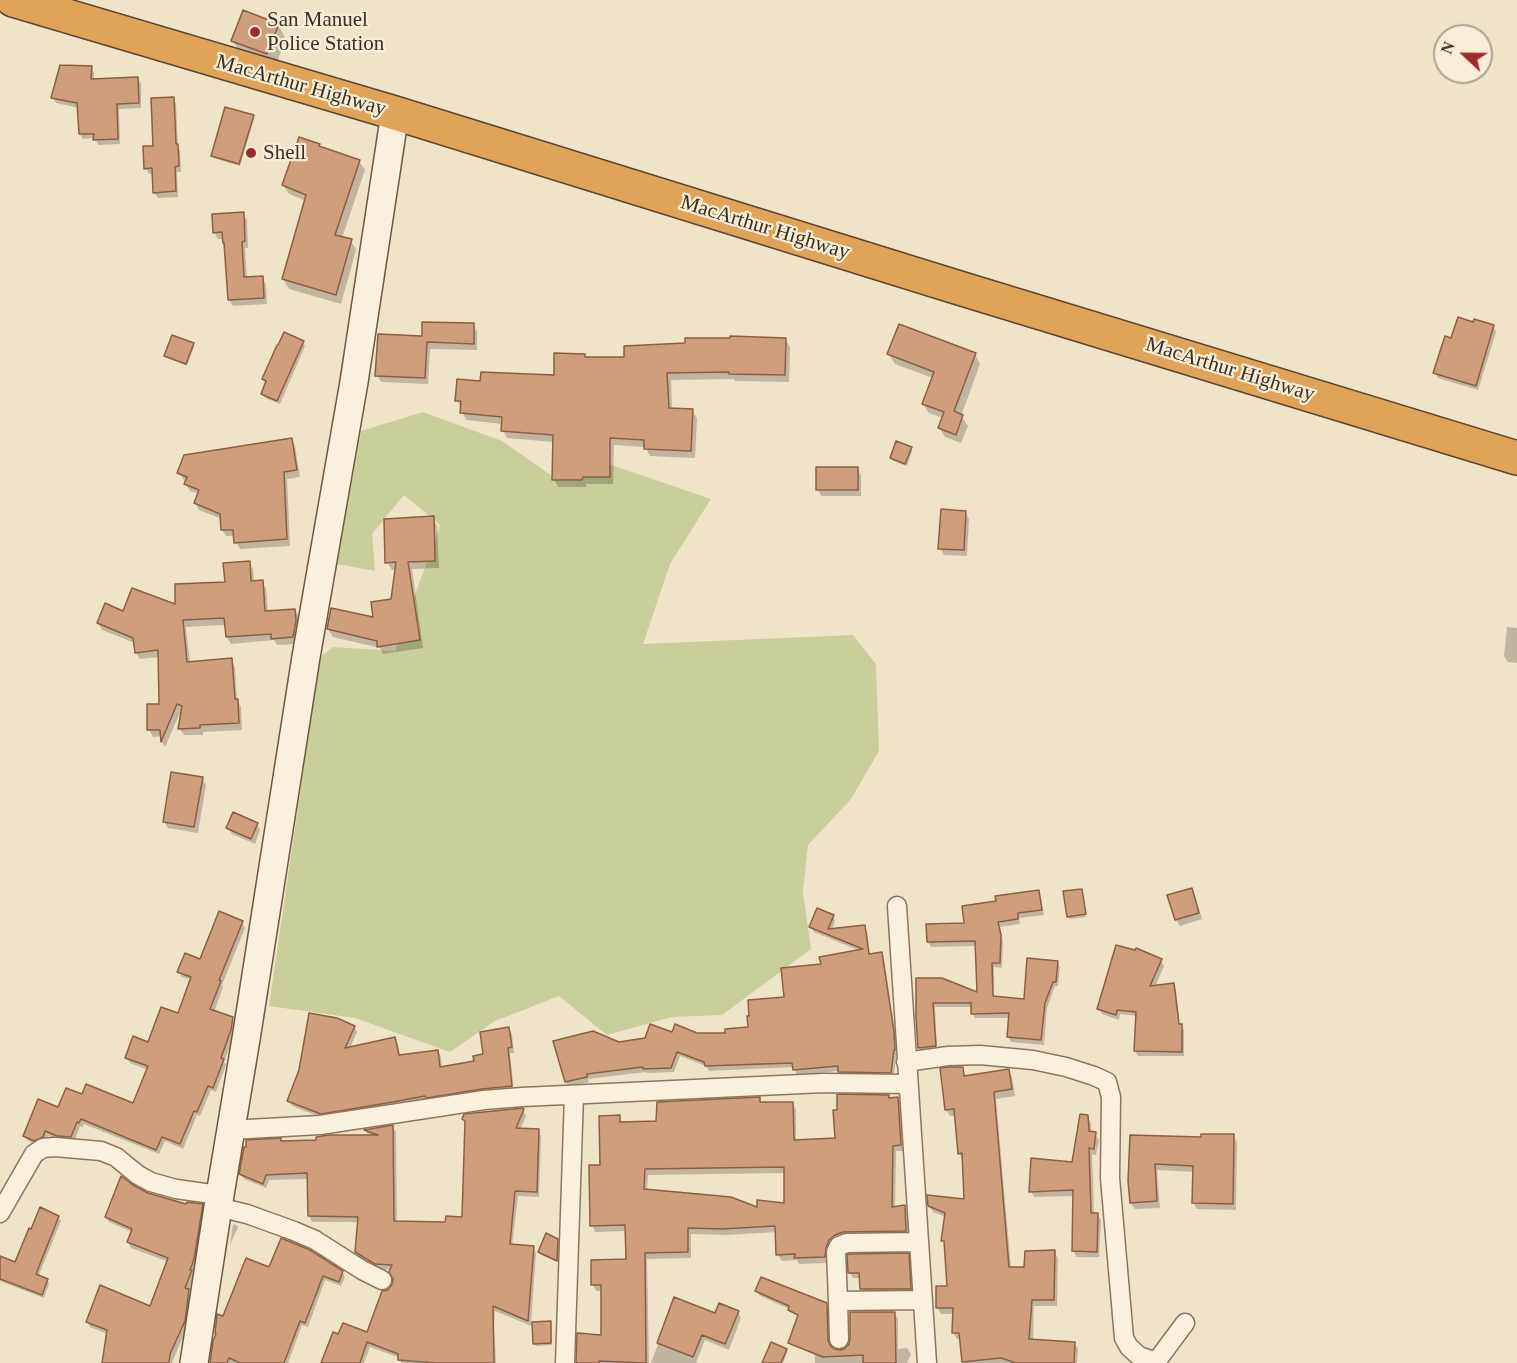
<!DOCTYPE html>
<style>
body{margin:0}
#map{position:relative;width:1517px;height:1363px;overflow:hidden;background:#f0e4c8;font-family:"Times New Roman",serif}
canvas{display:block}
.north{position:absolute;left:1433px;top:24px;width:60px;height:60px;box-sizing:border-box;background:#f7eed8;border:2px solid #ada18e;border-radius:50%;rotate:292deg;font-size:16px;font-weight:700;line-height:24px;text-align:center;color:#3d2e20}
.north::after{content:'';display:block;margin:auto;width:21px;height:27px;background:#9e2a2b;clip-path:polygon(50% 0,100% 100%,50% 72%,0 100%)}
</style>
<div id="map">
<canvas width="1517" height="1363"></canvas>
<div class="north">N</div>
</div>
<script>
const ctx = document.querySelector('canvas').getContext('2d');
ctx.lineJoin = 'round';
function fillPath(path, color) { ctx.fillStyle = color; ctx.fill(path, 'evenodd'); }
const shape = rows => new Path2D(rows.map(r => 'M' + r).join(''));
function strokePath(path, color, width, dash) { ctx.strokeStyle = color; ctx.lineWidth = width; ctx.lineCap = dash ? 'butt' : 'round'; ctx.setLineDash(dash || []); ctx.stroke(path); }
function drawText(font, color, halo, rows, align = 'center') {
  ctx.font = font + ' "Times New Roman",serif'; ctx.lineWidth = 4.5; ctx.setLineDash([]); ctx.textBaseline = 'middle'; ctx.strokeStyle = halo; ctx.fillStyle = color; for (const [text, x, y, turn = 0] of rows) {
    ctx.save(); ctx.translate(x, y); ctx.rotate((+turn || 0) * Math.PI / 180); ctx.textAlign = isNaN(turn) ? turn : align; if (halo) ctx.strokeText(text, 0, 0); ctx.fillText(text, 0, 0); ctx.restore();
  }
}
const green = shape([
 [423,412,502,441,555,478,600,461,711,499,670,564,643,644,853,635,876,664,879,751,851,799,808,845,803,892,811,949,722,1015,672,1017,607,1035,559,996,495,1021,450,1052,355,1018,269,1006,320,657,333,647,395,651,440,525,404,495,372,534,375,571,337,564,361,431]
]);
const shadow = shape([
 [278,25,286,39,275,67,241,54,233,41],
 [91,68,94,73,94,80,138,79,141,84,141,108,119,109,120,144,98,145,95,138,83,139,80,134,79,108,56,103,53,98],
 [173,98,176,104,178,147,180,151,181,172,177,172,178,197,158,198,154,192,154,174,149,174,146,168],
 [253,116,254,119,240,166,214,158,212,156],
 [319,145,320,148,359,161,365,170,342,238,351,241,356,250,341,304,289,289,283,279,306,201,289,194,283,185],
 [243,214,247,220,248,248,245,248,247,278,262,277,266,284,267,304,233,306,229,300,224,239,218,239,214,232],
 [473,325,477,331,477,350,430,349,428,384,381,382,377,375,423,337],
 [1493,326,1496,332,1478,390,1438,378,1435,372,1452,340],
 [785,339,790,347,789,382,735,381,734,379,671,380,672,410,692,411,697,418,695,458,650,456,645,447,614,445,613,484,586,484,586,487,558,487,554,479,554,442,507,438,503,431,503,424,466,420,457,400,482,383,555,377,586,359,626,359],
 [302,342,305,346,280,404,265,398,263,393,267,384,263,379],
 [193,345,194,347,187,366,168,358,166,356],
 [889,354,975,354,980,364,961,416,968,426,961,443,945,437,940,428,943,418,929,413,923,404,933,378,895,364],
 [292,440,295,446,300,477,287,479,290,546,240,549,236,542,235,536,226,536,222,530,222,519,199,510,195,503,199,494,190,491,186,484,187,481,183,479,179,472],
 [911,449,912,451,907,466,893,461,891,458],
 [857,468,861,475,861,496,821,496,818,490],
 [965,512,969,519,967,556,944,555,940,548],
 [433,518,437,526,439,568,412,569,423,648,383,654,380,648,333,637,328,629,375,619,393,600,396,570,392,570,387,562],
 [249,563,253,569,254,582,262,582,266,588,268,612,295,610,299,617,299,629,297,644,277,645,274,640,231,644,227,637,226,625,186,627,190,663,231,660,235,667,237,701,241,707,242,730,203,732,203,735,184,735,180,729,183,706,165,747,162,742,162,736,153,737,149,730,161,705,159,657,140,659,136,653,135,643,102,630,98,623,124,613,177,606,226,583],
 [1507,627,1517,628,1517,663,1508,662,1504,656],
 [202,778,206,785,198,833,168,828,164,821],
 [257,824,260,830,255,844,232,834,228,828],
 [1081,890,1086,917,1070,919,1068,917],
 [1191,890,1195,896,1202,919,1180,926,1176,920,1169,896],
 [1038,892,1041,897,1044,915,1019,918,1020,924,1000,927,1003,942,1002,968,994,967,994,998,1026,1000,1057,962,1060,967,1058,986,1055,986,1047,1008,1044,1045,1011,1042,1008,1037,1010,1018,975,1018,973,1013,973,1007,935,1007,937,1051,922,1053,919,1048,917,1017,917,979,979,995,977,946,931,947,928,942,966,924,998,903],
 [833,916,835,921,832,930,864,926,867,931,870,956,881,954,884,959,896,1038,897,1054,896,1054,894,1077,842,1077,839,1071,797,1075,794,1067,709,1071,706,1066,680,1056,674,1072,648,1073,646,1072,588,1079,589,1082,569,1087,566,1082,555,1042,619,1043,673,1034,727,1035,749,1029,823,965,860,951,814,932,811,927],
 [242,922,245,928,222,985,223,987,214,1012,232,1018,236,1024,234,1036,224,1062,226,1065,216,1092,211,1090,200,1116,197,1115,183,1149,165,1141,159,1154,84,1124,82,1127,80,1126,74,1142,61,1141,48,1136,45,1142,38,1145,28,1141,25,1136,59,1109,83,1096,134,1105,148,1070,130,1063,127,1058,149,1044,179,1015,192,980,182,977,179,971,201,961],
 [1161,961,1164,966,1155,987,1173,985,1176,990,1180,1025,1184,1030,1184,1056,1138,1056,1135,1051,1137,1016,1120,1014,1119,1020,1102,1014,1099,1009],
 [354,1027,357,1032,350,1048,395,1039,398,1044,400,1056,438,1051,441,1057,442,1068,476,1062,485,1055,508,1029,512,1034,514,1053,510,1053,514,1092,325,1119,292,1106,289,1101],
 [962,1068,966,1077,1009,1071,1012,1077,1015,1096,996,1099,1011,1268,1025,1268,1054,1252,1058,1258,1057,1306,1034,1306,1033,1341,1074,1343,1078,1349,1077,1363,963,1363,961,1339,957,1339,953,1333,954,1314,941,1314,937,1307,949,1288,946,1246,943,1240,946,1217,933,1212,929,1205,965,1201,963,1160,959,1153,956,1116,950,1116,946,1110,942,1070],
 [888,1097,890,1099,897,1099,901,1105,904,1151,896,1151,895,1208,905,1207,908,1213,909,1237,847,1238,828,1263,799,1264,797,1260,782,1261,778,1255,777,1232,727,1235,691,1234,691,1258,647,1259,649,1363,578,1363,603,1337,602,1291,596,1291,593,1285,628,1260,627,1231,595,1232,592,1225,601,1166,619,1117,623,1123,657,1123,759,1099,762,1104,792,1103,796,1109,796,1141,836,1140],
 [785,1173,785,1204,758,1209,647,1191,648,1175],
 [523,1110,526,1116,520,1130,538,1130,541,1136,539,1197,518,1196,512,1246,533,1247,536,1253,531,1323,550,1322,551,1325,552,1345,536,1346,534,1343,534,1327,495,1311,494,1326,496,1363,401,1363,400,1358,370,1347,364,1363,323,1363,368,1334,388,1291,394,1285,395,1278,391,1270,380,1269,360,1258,357,1252,359,1222,312,1222,309,1216,308,1179,269,1180,266,1188,244,1179,241,1174,281,1142,317,1142,369,1137,366,1131,393,1127,396,1132,397,1223,447,1224,464,1219,467,1124,464,1119],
 [1087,1116,1091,1122,1091,1133,1095,1134,1099,1140,1096,1155,1092,1154,1094,1214,1097,1214,1101,1220,1099,1257,1077,1257,1073,1251,1075,1196,1034,1197,1031,1191,1073,1163],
 [1132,1136,1203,1139,1233,1136,1237,1142,1236,1210,1197,1209,1193,1203,1195,1172,1157,1170,1160,1208,1135,1209,1131,1203,1130,1181],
 [147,1194,187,1206,202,1205,205,1211,196,1265,193,1275,194,1277,189,1291,191,1296,187,1327,172,1363,104,1363,108,1334,90,1327,87,1321,151,1308,169,1262,131,1248,128,1242,132,1232,109,1222,106,1217],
 [58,1217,61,1221,38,1277,47,1280,49,1284,44,1298,0,1281,0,1258,16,1264],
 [233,1224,236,1225,238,1227,230,1245],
 [557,1240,559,1243,558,1262,541,1255,539,1252],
 [908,1255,911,1260,913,1294,864,1294,861,1289,861,1278,853,1278,850,1273],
 [270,1269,342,1272,345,1277,341,1286,325,1280,308,1327,302,1325,288,1363,211,1363,224,1318],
 [757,1291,810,1303,805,1316,760,1296],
 [675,1299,716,1315,738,1312,741,1318,729,1350,705,1340,696,1363,651,1363],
 [813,1300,826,1305,829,1311,830,1347,834,1350,845,1350,894,1313,898,1319,898,1349,907,1348,911,1354,907,1363,815,1363],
 [786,1350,787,1353,783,1363,767,1363]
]);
const building = shape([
 [243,10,279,24,267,54,231,41,243,10],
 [60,65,92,66,91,79,138,77,139,103,117,104,118,139,93,140,94,134,79,134,77,103,51,98,60,65],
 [174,97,176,144,178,144,179,166,175,167,176,191,153,193,152,168,144,169,143,146,153,146,151,98,174,97],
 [225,107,254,115,239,164,211,156,225,107],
 [299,137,320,144,319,146,360,160,335,235,352,239,336,295,282,279,306,195,282,185,299,137],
 [244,212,245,241,242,242,244,277,263,276,264,298,228,300,224,243,223,243,222,232,213,233,212,214,244,212],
 [1458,317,1473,322,1474,319,1494,325,1476,386,1433,373,1445,336,1451,338,1458,317],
 [422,322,474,323,474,344,427,342,425,378,375,376,378,334,422,336,422,322],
 [899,324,976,353,954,411,963,415,956,435,938,428,944,412,922,404,934,372,887,354,899,324],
 [284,332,304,341,277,401,261,394,266,381,262,379,277,345,278,345,284,332],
 [172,335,194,343,186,364,164,356,172,335],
 [730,336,786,338,785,375,729,374,729,372,667,373,669,408,693,409,691,451,644,449,644,440,610,438,610,477,583,477,582,480,552,480,553,435,501,431,502,417,460,413,461,401,455,401,457,379,480,381,481,372,554,375,554,353,585,354,585,357,624,357,624,346,685,343,685,338,730,338,730,336],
 [292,438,297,470,284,472,287,539,234,543,233,530,221,530,220,514,194,503,199,490,184,484,187,477,177,473,184,455,292,438],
 [896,441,912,447,905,464,890,458,896,441],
 [816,467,858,467,858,490,816,490,816,467],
 [941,509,966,511,964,550,938,549,941,509],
 [434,516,435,561,408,562,420,640,377,647,377,641,327,629,331,608,373,617,371,602,391,599,396,562,385,563,384,519,434,516],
 [250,561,251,581,263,580,265,611,295,609,296,621,293,637,271,639,271,634,226,637,224,618,183,620,187,662,232,658,235,699,238,699,239,723,200,725,200,728,178,729,182,706,177,704,161,742,160,730,147,730,147,704,159,704,158,650,135,653,133,638,97,623,105,603,123,611,132,588,175,604,175,584,225,582,223,563,250,561],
 [171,772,203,777,194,827,163,822,171,772],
 [233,812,258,823,251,839,226,828,233,812],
 [1192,888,1199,913,1175,920,1167,895,1192,888],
 [1082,889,1086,914,1067,917,1063,891,1082,889],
 [1039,890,1042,910,1018,913,1018,919,998,922,1001,935,1000,963,992,963,993,996,1024,999,1027,958,1058,961,1056,982,1053,982,1045,1003,1041,1040,1007,1037,1009,1013,971,1014,971,1003,933,1003,936,1046,918,1048,916,1017,916,978,942,978,977,992,975,941,927,942,926,924,964,923,962,906,996,901,995,896,1039,890],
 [817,908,834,915,828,929,865,925,869,954,882,952,894,1032,895,1050,894,1050,891,1073,838,1072,838,1066,793,1070,792,1063,705,1066,704,1062,677,1052,671,1068,643,1069,643,1067,587,1074,587,1077,565,1082,553,1041,593,1031,619,1042,645,1038,650,1024,672,1032,675,1024,697,1033,725,1033,725,1029,748,1027,747,1016,749,1016,748,1000,784,997,781,968,821,964,819,957,863,949,809,927,817,908],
 [219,911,243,921,219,980,221,981,210,1009,233,1017,231,1030,221,1058,224,1059,213,1088,208,1086,197,1112,194,1111,180,1144,162,1137,156,1150,81,1119,79,1123,77,1122,71,1137,57,1136,45,1131,43,1137,34,1141,23,1136,38,1099,58,1107,66,1088,82,1094,86,1084,133,1103,148,1066,125,1058,133,1036,148,1042,161,1007,178,1013,191,977,177,972,185,953,200,959,219,911],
 [1116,945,1135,950,1136,948,1162,959,1150,986,1174,983,1179,1024,1182,1024,1182,1052,1134,1051,1136,1012,1117,1010,1116,1015,1097,1009,1116,945],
 [309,1013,337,1018,355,1026,345,1048,395,1037,399,1055,438,1050,440,1067,474,1061,473,1056,483,1054,480,1032,509,1027,512,1047,508,1048,512,1086,482,1089,426,1098,425,1096,393,1102,321,1114,287,1101,299,1070,309,1013],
 [949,1067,963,1067,964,1076,1009,1069,1012,1089,994,1092,1009,1267,1024,1267,1025,1251,1055,1250,1054,1300,1032,1300,1029,1339,1075,1342,1074,1363,1016,1363,1001,1358,962,1362,959,1333,952,1333,953,1308,936,1308,936,1286,947,1286,944,1241,941,1241,945,1213,928,1206,927,1195,964,1199,962,1153,958,1154,954,1109,945,1110,940,1068,949,1067],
 [837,1094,889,1095,889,1098,898,1097,901,1145,893,1146,892,1207,905,1205,906,1231,843,1232,835,1235,829,1240,826,1248,825,1257,794,1258,795,1254,776,1255,775,1226,722,1229,688,1228,688,1252,645,1253,646,1363,599,1361,599,1363,576,1363,577,1333,601,1335,601,1285,591,1285,591,1260,626,1259,625,1225,590,1226,589,1165,600,1165,599,1116,620,1115,620,1122,656,1121,657,1102,760,1097,760,1102,793,1102,794,1140,835,1138,833,1110,837,1110,837,1094],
 [784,1167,784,1203,757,1200,757,1207,731,1197,644,1189,645,1169,784,1167],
 [523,1108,524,1109,516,1128,539,1129,537,1192,515,1191,510,1244,534,1246,528,1321,493,1306,494,1363,436,1363,398,1360,398,1354,367,1342,360,1363,321,1363,333,1332,338,1334,343,1323,367,1332,382,1291,388,1290,392,1284,393,1279,389,1272,392,1265,375,1264,355,1252,358,1217,308,1216,307,1173,266,1175,263,1184,239,1174,244,1147,246,1147,246,1140,281,1138,281,1141,316,1140,316,1137,328,1135,378,1135,364,1130,393,1125,394,1221,445,1222,446,1216,462,1217,465,1121,462,1119,464,1114,523,1108],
 [1080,1114,1088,1115,1089,1131,1096,1132,1094,1149,1089,1148,1091,1213,1098,1213,1097,1252,1072,1251,1073,1190,1029,1192,1031,1158,1072,1162,1080,1114],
 [1201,1134,1234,1134,1233,1204,1192,1203,1193,1166,1155,1164,1157,1201,1130,1203,1128,1181,1130,1135,1201,1137,1201,1134],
 [121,1176,133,1185,148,1193,186,1204,187,1202,203,1204,194,1259,190,1270,192,1270,185,1288,189,1289,185,1321,170,1354,169,1363,102,1363,107,1330,86,1322,100,1285,150,1306,168,1258,127,1242,132,1229,105,1217,121,1176],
 [40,1207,59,1216,36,1274,48,1279,42,1295,0,1279,0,1256,15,1262,29,1228,31,1229,40,1207],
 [546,1233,558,1239,557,1261,538,1252,546,1233],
 [281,1238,310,1250,343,1271,339,1282,323,1276,305,1323,300,1321,284,1363,240,1363,229,1358,227,1363,210,1363,213,1341,216,1334,215,1333,217,1314,223,1316,246,1258,269,1267,281,1238],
 [909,1253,911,1289,860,1289,859,1273,848,1273,847,1255,849,1254,909,1253],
 [761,1277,827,1303,828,1340,830,1345,834,1349,840,1350,844,1349,849,1344,850,1339,850,1312,895,1312,896,1363,863,1363,863,1355,823,1357,788,1343,798,1315,788,1310,789,1306,755,1291,761,1277],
 [674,1297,715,1313,719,1303,739,1311,725,1344,702,1335,693,1357,657,1343,674,1297],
 [551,1321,551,1343,533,1344,532,1322,551,1321],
 [771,1342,787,1349,781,1363,762,1363,771,1342]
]);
const street = shape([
 [897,906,927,1363],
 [906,1062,948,1056,980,1055,1033,1060,1066,1067,1094,1076,1107,1082,1111,1097,1110,1178,1124,1338,1129,1347,1139,1356,1156,1362,1185,1323],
 [230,1130,320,1125,484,1100,522,1097,824,1083,908,1084],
 [218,1207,247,1214,294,1231,315,1240,362,1270,382,1280],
 [0,1213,34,1154,43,1148,55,1147,101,1151,116,1157,138,1175,151,1182,176,1189,219,1195],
 [838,1301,836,1252,839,1246,847,1243,919,1242],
 [839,1339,838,1301,922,1300],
 [565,1363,574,1095]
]);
const secondary = shape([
 [194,1363,218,1207,246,1039,306,657,354,382,395,113]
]);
const highway = shape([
 [13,0,395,113,956,287,1517,458]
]);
const markers = [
 [255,32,6,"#9e2a2b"],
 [251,153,6,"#9e2a2b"]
];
const poiNames = [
 ["San Manuel",267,20],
 ["Police Station",267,44],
 ["Shell",263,153]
];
const streetNames = [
 ["MacArthur Highway",301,86,16],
 ["MacArthur Highway",765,228,17],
 ["MacArthur Highway",1230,370,17]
];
fillPath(green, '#c9cf9b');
fillPath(shadow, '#0003');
fillPath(building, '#cf9f7d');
strokePath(building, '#8d5f41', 1.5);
strokePath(street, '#8d765c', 21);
strokePath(secondary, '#6f573f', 30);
strokePath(highway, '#5b4430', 36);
strokePath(street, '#faf1dc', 18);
strokePath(secondary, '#faf1dc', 27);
strokePath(highway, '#e0a458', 33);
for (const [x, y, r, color] of markers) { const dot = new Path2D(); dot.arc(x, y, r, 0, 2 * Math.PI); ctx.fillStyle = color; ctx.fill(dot); strokePath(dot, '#f7eed8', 2); }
drawText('21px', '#3d2e20', '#f7eed8', poiNames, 'left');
drawText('21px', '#3d2e20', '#f7eed8', streetNames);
</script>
